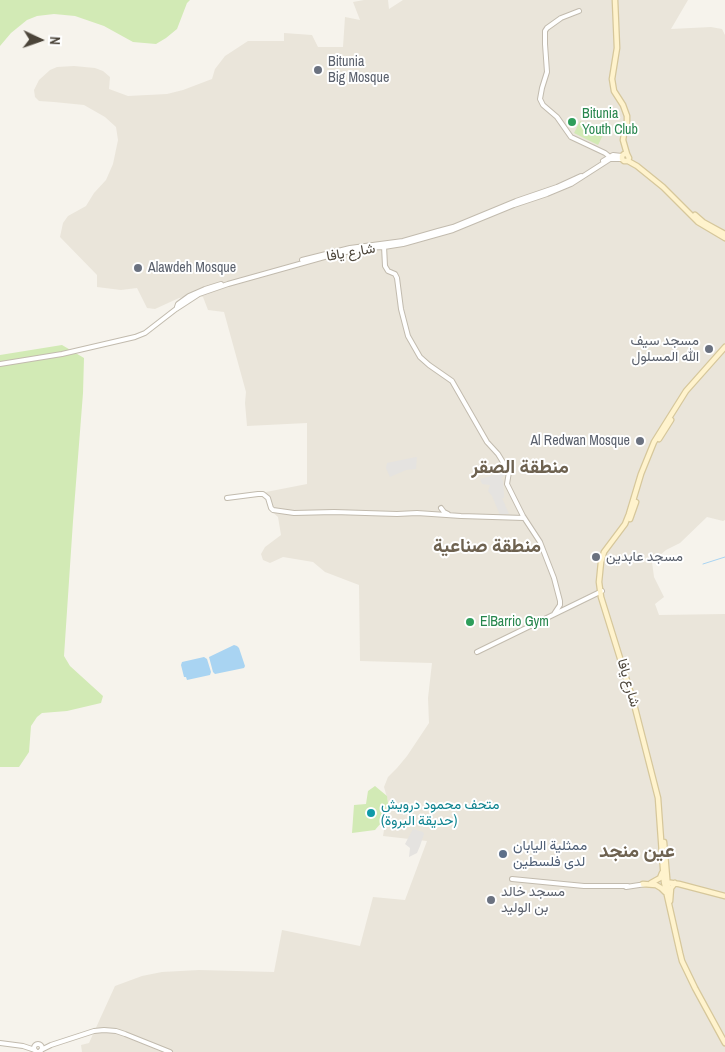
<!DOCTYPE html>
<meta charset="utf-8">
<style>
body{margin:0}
#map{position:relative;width:725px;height:1052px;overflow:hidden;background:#f6f3ec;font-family:"Archivo Narrow",sans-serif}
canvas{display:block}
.north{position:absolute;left:15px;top:15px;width:50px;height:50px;-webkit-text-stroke:4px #fff;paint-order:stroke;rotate:93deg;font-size:14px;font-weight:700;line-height:20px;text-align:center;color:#4b4439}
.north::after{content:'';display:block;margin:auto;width:18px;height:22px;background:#4b4439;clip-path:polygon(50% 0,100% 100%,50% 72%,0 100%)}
</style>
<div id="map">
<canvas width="725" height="1052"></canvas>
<div class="north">N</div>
</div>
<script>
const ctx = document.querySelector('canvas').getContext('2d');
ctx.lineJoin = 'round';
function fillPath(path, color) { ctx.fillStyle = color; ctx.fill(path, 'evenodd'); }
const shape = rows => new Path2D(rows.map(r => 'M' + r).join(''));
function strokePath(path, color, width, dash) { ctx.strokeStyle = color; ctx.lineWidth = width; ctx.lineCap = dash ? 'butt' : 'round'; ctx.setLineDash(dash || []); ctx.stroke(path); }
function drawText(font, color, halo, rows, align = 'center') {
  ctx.font = font + ' "Archivo Narrow",Vazirmatn,sans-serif'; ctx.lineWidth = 4; ctx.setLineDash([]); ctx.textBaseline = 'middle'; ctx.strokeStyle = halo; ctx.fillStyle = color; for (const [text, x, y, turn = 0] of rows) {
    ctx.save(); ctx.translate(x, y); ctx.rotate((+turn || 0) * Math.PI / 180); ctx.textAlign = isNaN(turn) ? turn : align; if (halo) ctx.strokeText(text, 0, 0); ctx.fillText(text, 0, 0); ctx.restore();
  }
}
const residential = shape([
 [364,0,388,0,389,9,403,0,688,0,671,29,711,27,722,29,725,35,725,520,723,521,707,517,680,543,666,550,652,562,654,577,664,597,655,604,659,615,725,614,725,1052,82,1052,81,1045,89,1043,115,986,142,976,162,972,199,970,274,972,282,930,360,946,373,897,405,900,427,841,383,836,385,824,390,808,384,787,388,777,397,768,407,756,429,723,428,698,432,663,360,661,359,585,325,572,313,562,283,557,270,563,263,560,261,554,265,547,281,535,278,517,269,509,266,492,307,484,307,423,247,426,245,403,246,392,224,312,208,310,203,297,193,296,179,298,155,309,147,308,137,288,121,290,97,287,97,275,60,237,63,223,68,216,86,206,94,193,106,180,113,164,118,140,116,127,105,117,84,105,54,102,39,101,35,97,34,90,39,80,50,70,57,67,74,66,95,68,103,71,110,77,109,89,128,96,167,94,183,90,212,79,215,69,225,56,248,41,284,41,284,33,312,35,318,47,343,47,345,17,360,20,353,2]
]);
const green = shape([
 [0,0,190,0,187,3,177,29,166,38,156,44,133,42,104,26,75,16,54,14,37,16,27,20,11,33,0,46],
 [580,121,604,133,598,145,574,133],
 [62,345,84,358,83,393,73,521,64,656,70,666,103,696,101,703,67,711,42,713,37,717,31,726,29,752,19,767,0,767,0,355],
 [375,786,387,796,389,809,387,816,375,830,352,833,354,805,366,804,368,791]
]);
const parking = shape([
 [416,457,417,457,416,469,406,470,390,477,386,468,387,463],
 [505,472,505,475,501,478,503,481,504,493,504,498,502,498,509,514,500,515,492,496,488,491,490,485,482,484,480,479],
 [413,829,423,832,424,834,420,846,417,853,409,857,410,848,405,844]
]);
const water = shape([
 [234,645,237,646,239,648,245,666,244,668,215,674,213,672,209,657],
 [204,657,207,659,211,672,210,675,187,680,186,677,184,677,181,665,182,662]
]);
const stream = shape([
 [703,564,725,557]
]);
const tertiary = shape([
 [579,11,561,18,547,28,545,31,545,44,547,72,542,88,540,99,543,105,557,117,571,137,605,153,610,157],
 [603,161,613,155,622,156],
 [384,246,385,266,388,271,395,274,397,278,401,309,408,336,420,357,429,365,452,381,487,442,498,454,509,472,507,484,523,516,540,542,554,578,560,601,560,605,554,614],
 [302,260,350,248,403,241,438,231,453,227,516,201,557,187,581,176],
 [177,307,178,304,189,296,205,289,221,284],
 [0,364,62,354,135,337,145,333,176,309,199,294,228,284,328,256,364,248,384,247,403,244,453,230,514,205,547,194,571,184,610,159,622,159],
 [227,498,258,494,263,494,268,498,271,508,273,510,294,513,334,512,397,514,417,513,461,516,524,518],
 [441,508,444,512,448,514],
 [477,652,602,591],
 [512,879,584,886,628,886],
 [626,887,646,884],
 [0,1043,23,1046,35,1050],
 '34 1048a4 4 0 1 1 8 0a4 4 0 1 1-8 0Z',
 [41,1050,51,1045,94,1031,104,1030,116,1031,125,1034,170,1052]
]);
const secondary = shape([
 [615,0,617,48,612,79,614,91,623,105,627,116,627,125,624,134,623,140,627,154,629,158,628,161,624,161,622,159,622,156,624,154,627,154],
 [628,161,637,166,663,187,698,222,725,238],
 [695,215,703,222,725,234],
 [725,347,686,391,654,442,641,474,629,514,625,524,604,552,601,562,599,582,601,597,633,700,658,798,664,882,680,953,682,961,695,988,725,1043],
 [659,439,671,420],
 [630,519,636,502],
 [664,842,668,889],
 [665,882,679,884,725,896],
 [651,883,660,878,662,873],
 [643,884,656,885,661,888,665,892],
 [670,901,671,888,675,883]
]);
const markers = [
 [318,70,5,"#6b7280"],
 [572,122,5,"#2e9e5b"],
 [138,268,5,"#6b7280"],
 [709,349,5,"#6b7280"],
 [640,441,5,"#6b7280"],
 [596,557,5,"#6b7280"],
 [470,622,5,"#2e9e5b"],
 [371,813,5,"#0f9aa8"],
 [503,854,5,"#5c6f8a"],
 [491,900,5,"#6b7280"]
];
const worshipNames = [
 ["Bitunia",328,62],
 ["Big Mosque",328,78],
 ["Alawdeh Mosque",148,268],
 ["مسجد سيف",699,341,"right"],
 ["الله المسلول",699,357,"right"],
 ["Al Redwan Mosque",630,441,"right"],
 ["مسجد عابدين",606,557],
 ["مسجد خالد",501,892],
 ["بن الوليد",501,908]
];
const leisureNames = [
 ["Bitunia",582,114],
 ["Youth Club",582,130],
 ["ElBarrio Gym",480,622]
];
const streetNames = [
 ["شارع يافا",351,253,-10],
 ["شارع يافا",628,683,74]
];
const cultureNames = [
 ["متحف محمود درويش",381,805],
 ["(حديقة البروة)",381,821]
];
const serviceNames = [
 ["ممثلية اليابان",513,846],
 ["لدى فلسطين",513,862]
];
const districtNames = [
 ["منطقة الصقر",520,468],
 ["منطقة صناعية",487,547],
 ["عين منجد",637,852]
];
fillPath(residential, '#eae5da');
fillPath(green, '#d2eab5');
fillPath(parking, '#e5e3e0');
fillPath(water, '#a9d4f2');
strokePath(stream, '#a9d4f2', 1);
strokePath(tertiary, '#c2bbae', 6);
strokePath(secondary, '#d6c79b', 7);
strokePath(tertiary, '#fff', 4);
strokePath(secondary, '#fff3cd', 4.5);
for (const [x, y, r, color] of markers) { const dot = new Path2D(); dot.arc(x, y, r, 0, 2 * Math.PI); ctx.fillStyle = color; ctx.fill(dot); strokePath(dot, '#fff', 2); }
drawText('14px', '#5b616d', '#fff', worshipNames, 'left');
drawText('14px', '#27864d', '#fff', leisureNames, 'left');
drawText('14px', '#4b4439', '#fff', streetNames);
drawText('14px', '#0d838f', '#fff', cultureNames, 'left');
drawText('14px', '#4e5e75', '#fff', serviceNames, 'left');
drawText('bold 19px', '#6e6250', '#fff', districtNames);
</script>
